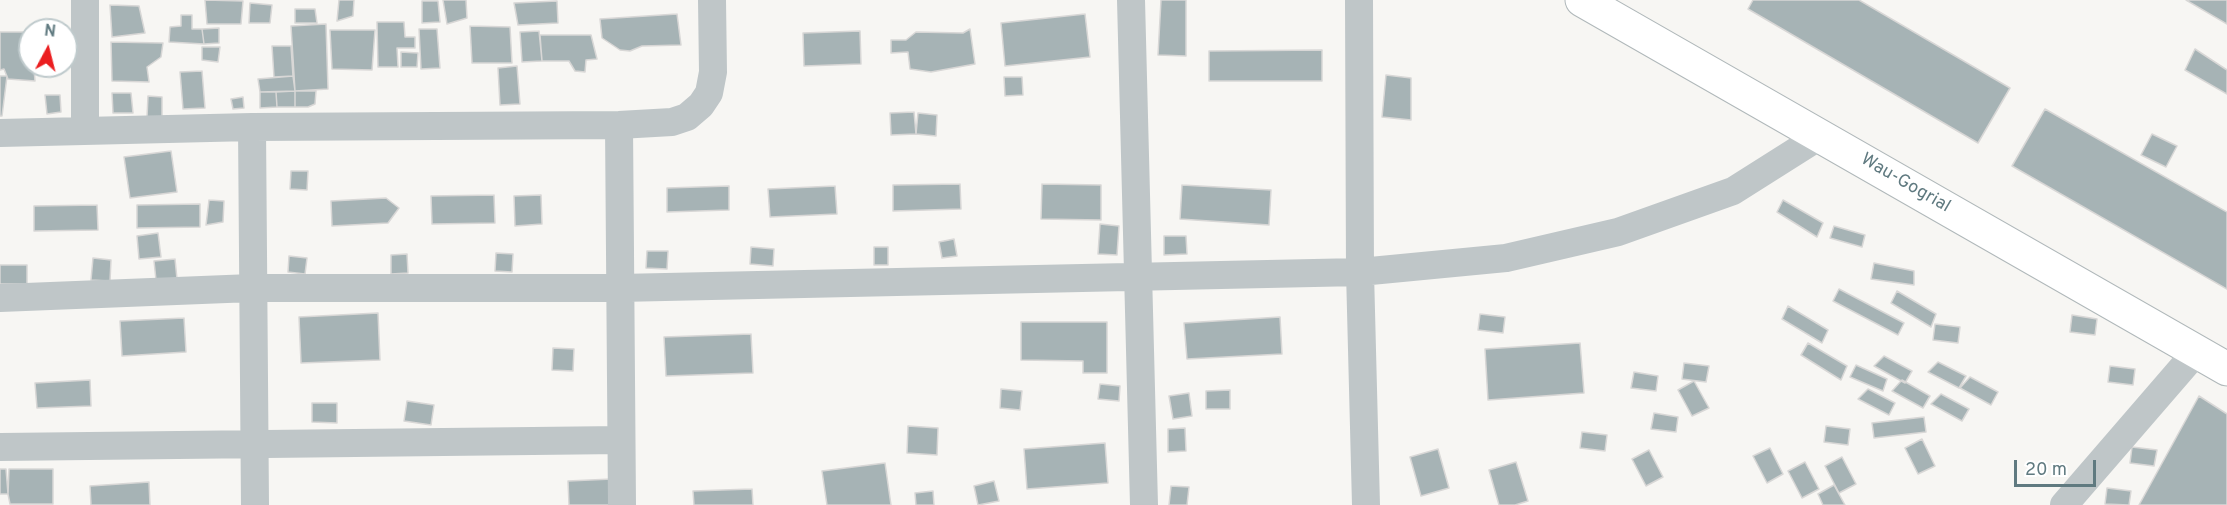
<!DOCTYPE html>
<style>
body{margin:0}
#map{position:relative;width:2227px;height:505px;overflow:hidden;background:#f7f6f3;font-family:Overpass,sans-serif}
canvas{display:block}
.north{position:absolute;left:18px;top:18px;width:60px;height:60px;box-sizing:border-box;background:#fff;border:2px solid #bfcacc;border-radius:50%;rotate:7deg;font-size:16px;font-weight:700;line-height:24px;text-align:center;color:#607a80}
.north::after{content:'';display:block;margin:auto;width:21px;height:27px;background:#eb1e20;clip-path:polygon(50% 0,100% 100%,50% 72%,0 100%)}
.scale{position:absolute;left:2014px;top:460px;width:82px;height:27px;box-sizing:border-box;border:3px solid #607a80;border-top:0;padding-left:8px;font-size:18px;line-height:21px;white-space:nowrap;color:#607a80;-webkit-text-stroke:4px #fff;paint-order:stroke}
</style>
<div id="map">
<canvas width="2227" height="505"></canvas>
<div class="north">N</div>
<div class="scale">20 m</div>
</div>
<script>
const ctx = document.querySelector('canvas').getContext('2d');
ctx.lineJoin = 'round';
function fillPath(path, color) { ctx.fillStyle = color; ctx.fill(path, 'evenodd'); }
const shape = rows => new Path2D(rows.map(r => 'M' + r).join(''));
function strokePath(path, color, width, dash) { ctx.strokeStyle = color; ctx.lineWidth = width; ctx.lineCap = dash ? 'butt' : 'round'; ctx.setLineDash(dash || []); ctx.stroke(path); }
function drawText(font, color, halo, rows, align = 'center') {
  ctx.font = font + ' Overpass,sans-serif'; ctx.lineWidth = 6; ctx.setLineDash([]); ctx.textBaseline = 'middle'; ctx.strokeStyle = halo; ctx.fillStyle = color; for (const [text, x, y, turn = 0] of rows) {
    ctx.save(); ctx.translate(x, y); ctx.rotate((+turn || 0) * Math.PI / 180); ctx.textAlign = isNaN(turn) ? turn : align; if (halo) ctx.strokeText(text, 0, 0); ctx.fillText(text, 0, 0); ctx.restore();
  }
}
const building = shape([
 [205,0,243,1,241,24,207,24,205,0],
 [339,0,354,0,353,16,337,21,339,0],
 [443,0,466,0,467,18,447,24,443,0],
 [1161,0,1186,0,1186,56,1158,55,1161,0],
 [1753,0,1859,0,2010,88,1978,143,1748,9,1753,0],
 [2186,0,2227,0,2227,24,2186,0],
 [422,1,438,1,440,22,422,23,422,1],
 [557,1,558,23,518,25,514,3,557,1],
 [250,3,272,5,270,23,249,23,250,3],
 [110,5,139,6,145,33,112,37,110,5],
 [295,9,315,9,317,23,295,23,295,9],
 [677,14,681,45,642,46,630,51,620,50,602,38,600,19,677,14],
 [1085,14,1090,57,1005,66,1001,23,1085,14],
 [181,15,192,15,192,29,202,29,204,44,169,42,170,27,181,26,181,15],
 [377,22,404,22,405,37,415,37,415,48,397,48,398,67,378,67,377,22],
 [326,24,328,89,295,91,291,26,326,24],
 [470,26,510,27,512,63,472,63,470,26],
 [219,28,219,43,204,44,202,29,219,28],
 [419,29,437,29,440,68,421,69,419,29],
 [970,29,975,64,931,72,910,69,908,52,891,53,891,40,906,40,916,32,963,33,970,29],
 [330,30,375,30,372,70,332,69,330,30],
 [539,31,542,61,522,62,520,32,539,31],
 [860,31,861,64,804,66,803,33,860,31],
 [0,32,30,32,30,66,63,66,63,70,34,69,35,81,8,79,4,69,0,70,0,32],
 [540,35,591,35,597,59,586,60,585,72,575,71,569,61,542,61,540,35],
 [111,42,163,43,161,57,147,67,149,82,112,81,111,42],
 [272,46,291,46,293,76,274,77,272,46],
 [202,47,220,47,218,62,202,60,202,47],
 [2195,49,2227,70,2227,94,2185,70,2195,49],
 [1322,50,1322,81,1209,81,1209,51,1322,50],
 [401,52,418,53,417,67,401,67,401,52],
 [517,66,520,104,500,105,498,68,517,66],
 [202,71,205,108,183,109,180,72,202,71],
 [1386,75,1411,78,1411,120,1382,117,1386,75],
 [0,76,7,76,2,116,0,116,0,76],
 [293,76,295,91,260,92,258,79,293,76],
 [1004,77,1022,77,1023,95,1005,96,1004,77],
 [295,91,295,107,277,107,276,92,295,91],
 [295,91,316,91,315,104,308,107,295,107,295,91],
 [260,92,276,92,277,107,260,108,260,92],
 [112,93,131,93,133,113,113,113,112,93],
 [45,95,60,95,61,112,47,114,45,95],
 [148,96,162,97,162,117,147,117,148,96],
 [243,97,244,108,233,109,231,99,243,97],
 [2045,109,2227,212,2227,289,2012,166,2045,109],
 [914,112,916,134,891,135,890,113,914,112],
 [918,113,937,115,936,136,916,134,918,113],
 [2152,134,2177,146,2166,167,2141,155,2152,134],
 [171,151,177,192,130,198,124,157,171,151],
 [291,171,308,171,307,190,290,189,291,171],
 [960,184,961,209,893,211,893,185,960,184],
 [1042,184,1101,185,1101,220,1041,219,1042,184],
 [1182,185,1271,190,1269,225,1180,219,1182,185],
 [729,186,729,210,667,212,667,188,729,186],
 [835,186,837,214,770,217,768,189,835,186],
 [494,195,495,223,432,224,431,196,494,195],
 [541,195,542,224,515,226,514,196,541,195],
 [386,198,399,208,388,223,332,226,331,201,386,198],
 [209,200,224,201,223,222,206,225,209,200],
 [1783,200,1823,223,1817,237,1777,212,1783,200],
 [200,204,200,227,137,228,137,205,200,204],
 [97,205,98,230,34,231,34,206,97,205],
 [1100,224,1119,226,1117,255,1098,254,1100,224],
 [1834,226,1865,235,1862,247,1830,238,1834,226],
 [158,233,161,257,139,259,137,236,158,233],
 [1164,236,1186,236,1187,254,1164,255,1164,236],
 [954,239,957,256,942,258,939,242,954,239],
 [751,247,774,249,773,266,750,264,751,247],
 [874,247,888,247,888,265,874,265,874,247],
 [647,251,668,251,667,269,646,268,647,251],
 [496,253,513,254,512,272,495,271,496,253],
 [407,254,408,273,391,274,391,255,407,254],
 [289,256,307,258,305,274,288,272,289,256],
 [93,258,111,260,110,281,91,280,93,258],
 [175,259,177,279,156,280,154,261,175,259],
 [1874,263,1914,271,1914,285,1871,279,1874,263],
 [0,265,27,265,27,284,0,284,0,265],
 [1839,289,1904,323,1898,335,1833,301,1839,289],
 [1897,291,1936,314,1931,327,1891,303,1897,291],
 [1788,306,1828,330,1822,343,1782,319,1788,306],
 [378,313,380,360,301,363,299,317,378,313],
 [1480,314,1505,317,1503,333,1478,330,1480,314],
 [2072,315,2097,319,2095,335,2070,332,2072,315],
 [1280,317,1282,354,1187,359,1184,323,1280,317],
 [184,318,186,352,122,356,120,321,184,318],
 [1021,322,1107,322,1107,373,1083,373,1083,361,1021,360,1021,322],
 [1935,324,1960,327,1958,343,1933,340,1935,324],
 [751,334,753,373,666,376,664,337,751,334],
 [1580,343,1584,393,1488,400,1485,349,1580,343],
 [1808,343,1847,366,1841,380,1801,355,1808,343],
 [553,348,574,349,573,371,552,370,553,348],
 [1884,356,1912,371,1905,383,1874,366,1884,356],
 [1938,362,1966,376,1959,388,1928,372,1938,362],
 [1684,363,1709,366,1706,382,1682,379,1684,363],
 [1856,365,1887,379,1883,391,1850,377,1856,365],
 [2110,366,2135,369,2133,385,2108,382,2110,366],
 [1634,372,1658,376,1656,391,1631,388,1634,372],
 [1970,377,1998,392,1991,405,1960,388,1970,377],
 [90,380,91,406,37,408,35,383,90,380],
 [1902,380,1930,396,1923,408,1892,391,1902,380],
 [1694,381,1709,408,1692,416,1678,390,1694,381],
 [1100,384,1120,386,1119,401,1098,399,1100,384],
 [1001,389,1022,391,1020,410,1000,408,1001,389],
 [1868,389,1895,403,1889,415,1858,399,1868,389],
 [1230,390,1230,409,1206,409,1206,391,1230,390],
 [1189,393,1192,416,1173,419,1169,396,1189,393],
 [1941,394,1969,409,1962,421,1931,404,1941,394],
 [2199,396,2227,414,2227,505,2139,505,2199,396],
 [407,401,434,405,431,425,404,421,407,401],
 [312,403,337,403,337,423,312,422,312,403],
 [1654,413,1678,417,1676,432,1651,429,1654,413],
 [1924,417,1926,432,1874,438,1872,423,1924,417],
 [908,426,938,428,937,455,907,453,908,426],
 [1826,426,1850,429,1848,445,1824,442,1826,426],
 [1185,428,1186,451,1168,452,1168,429,1185,428],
 [1582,432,1607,435,1605,451,1580,448,1582,432],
 [1922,439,1935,466,1918,474,1905,448,1922,439],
 [1105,443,1108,483,1027,489,1024,449,1105,443],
 [2132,447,2157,450,2154,466,2130,463,2132,447],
 [1770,448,1783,474,1767,483,1753,456,1770,448],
 [1438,449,1449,488,1421,496,1410,457,1438,449],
 [1649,450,1663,477,1646,486,1632,459,1649,450],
 [1842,457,1856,484,1839,493,1825,466,1842,457],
 [1516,462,1528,501,1515,505,1499,505,1489,470,1516,462],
 [1805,462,1819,489,1802,498,1788,471,1805,462],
 [885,463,891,505,827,505,822,471,885,463],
 [0,469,6,469,8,494,0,494,0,469],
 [9,469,53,469,53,504,10,504,8,494,9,469],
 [612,479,613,505,569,505,568,481,612,479],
 [994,481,999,501,978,505,974,486,994,481],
 [149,482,150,505,91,505,90,486,149,482],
 [1834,485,1845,505,1823,505,1818,494,1834,485],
 [1171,486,1189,487,1187,505,1169,505,1171,486],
 [2107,488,2131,491,2129,505,2105,504,2107,488],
 [752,489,753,505,694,505,693,491,752,489],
 [933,491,934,505,916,505,915,493,933,491]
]);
const street = shape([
 [85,0,85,129],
 [1131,0,1144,505],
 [1359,0,1360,272,1366,505],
 [619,125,622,505],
 [252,127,255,505],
 [0,133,252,127,619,125,672,122,687,117,701,105,709,93,713,72,712,0],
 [0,298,252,288,619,288,1360,272,1506,258,1618,232,1733,191,1820,136],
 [0,447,621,440],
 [2064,505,2197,351]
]);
const primary = shape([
 [1582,0,2227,369]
]);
const streetNames = [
 ["Wau-Gogrial",1905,184,30]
];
fillPath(building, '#a6b3b5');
strokePath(building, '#d8d7d6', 1.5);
strokePath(primary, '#b0b8ba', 35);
strokePath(street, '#bfc6c8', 28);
strokePath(primary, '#fff', 33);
drawText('18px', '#607a80', '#fff', streetNames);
</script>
